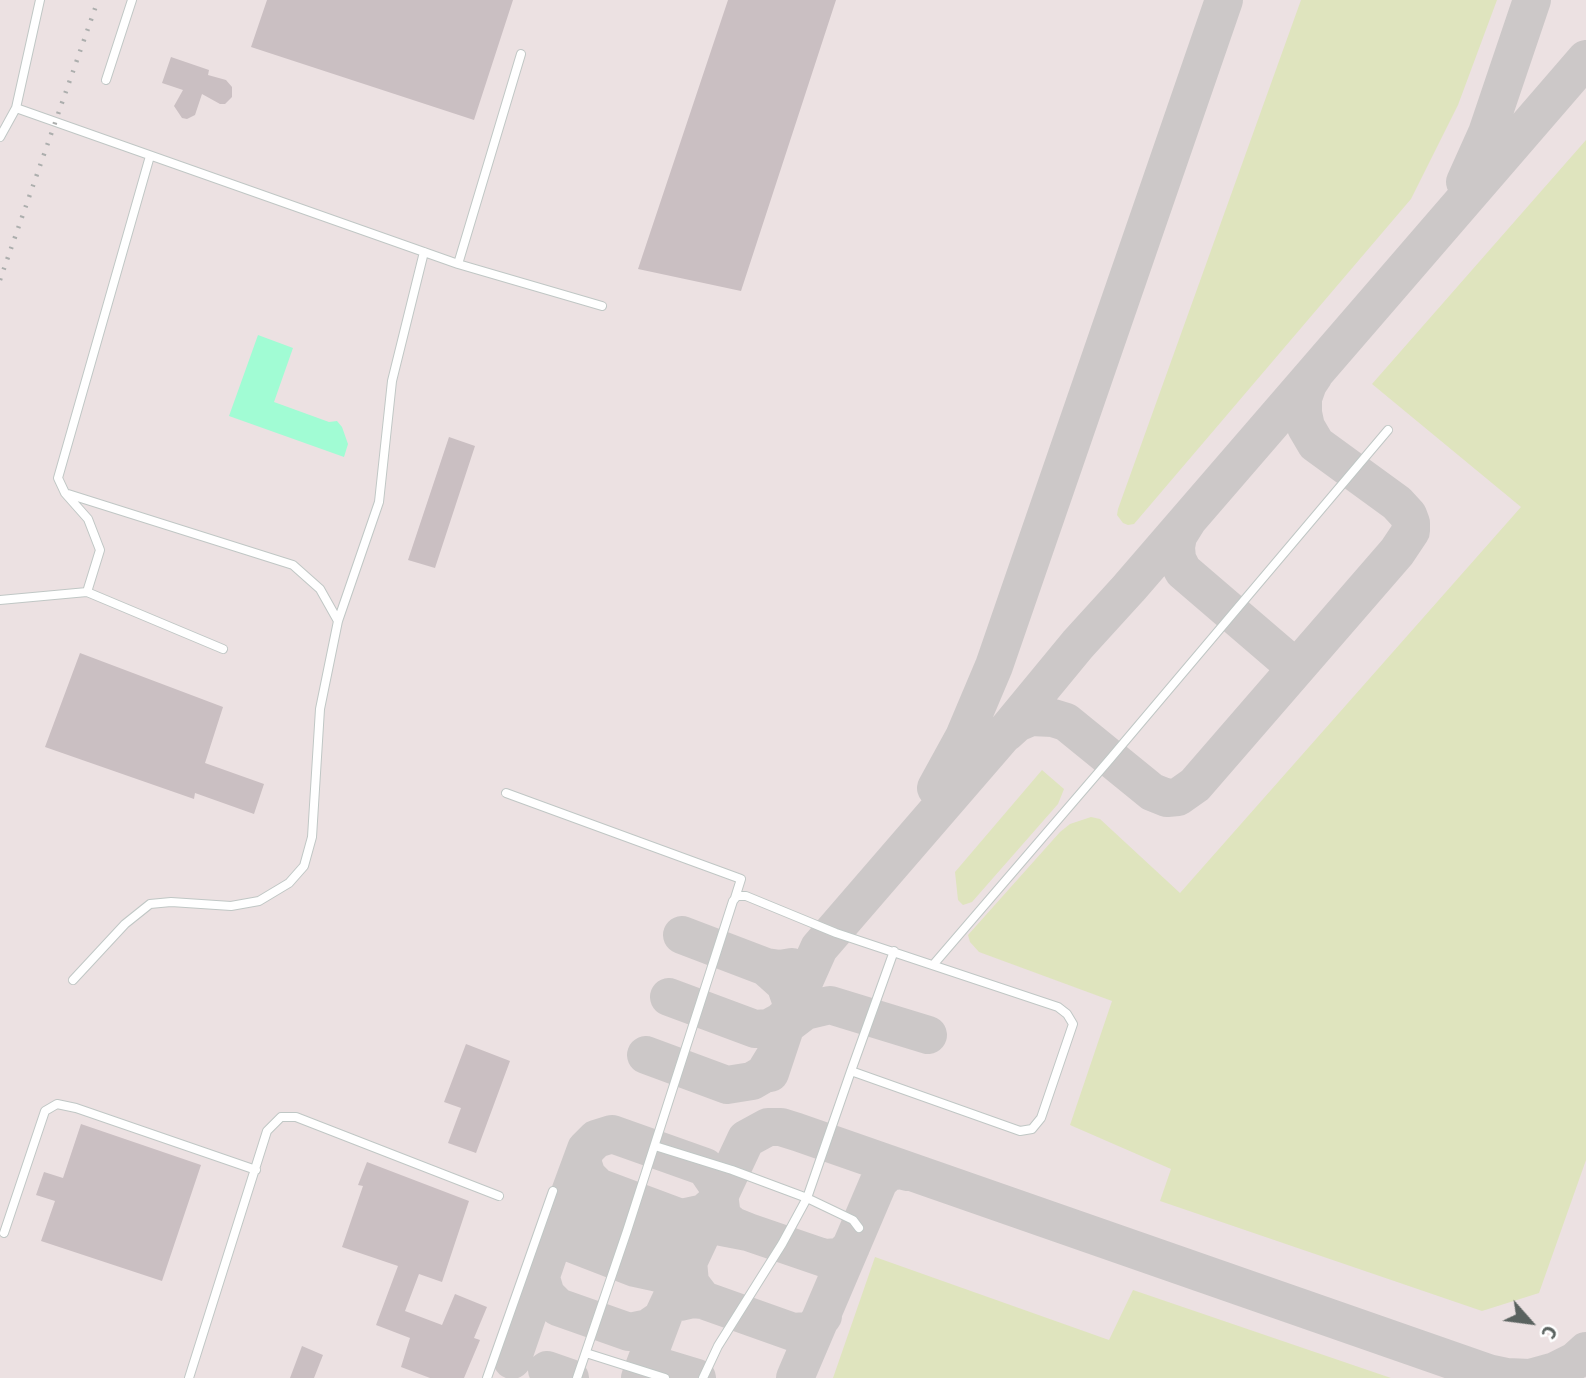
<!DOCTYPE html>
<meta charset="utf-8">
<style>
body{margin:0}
#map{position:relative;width:1586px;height:1378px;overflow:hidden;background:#ece1e2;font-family:"Fira Sans",sans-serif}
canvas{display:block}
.north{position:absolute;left:1495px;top:1287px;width:70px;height:70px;-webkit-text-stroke:5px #fff;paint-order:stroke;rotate:118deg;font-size:19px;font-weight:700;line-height:28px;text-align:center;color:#5a625f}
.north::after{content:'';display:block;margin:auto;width:24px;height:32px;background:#5a625f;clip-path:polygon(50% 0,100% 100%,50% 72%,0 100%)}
</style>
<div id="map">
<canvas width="1586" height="1378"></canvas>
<div class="north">С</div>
</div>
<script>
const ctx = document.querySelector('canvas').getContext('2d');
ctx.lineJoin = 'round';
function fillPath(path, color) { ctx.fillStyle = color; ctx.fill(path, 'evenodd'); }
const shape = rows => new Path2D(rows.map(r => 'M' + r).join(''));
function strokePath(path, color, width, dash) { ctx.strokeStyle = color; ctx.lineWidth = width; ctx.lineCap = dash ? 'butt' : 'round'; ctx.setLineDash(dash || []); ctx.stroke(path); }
const green = shape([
 [1301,0,1497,0,1458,105,1411,199,1134,524,1128,525,1123,523,1117,515,1118,509],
 [1586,140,1586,1160,1539,1293,1482,1311,1160,1201,1171,1169,1070,1125,1112,1001,979,952,970,942,968,935,1060,832,1070,824,1091,817,1100,819,1180,893,1521,507,1372,384],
 [1042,770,1064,789,1058,804,972,902,963,905,958,900,955,872],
 [875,1257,1109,1340,1133,1290,1391,1378,833,1378]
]);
const water = shape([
 [258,335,293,348,274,402,329,422,337,421,342,427,348,444,344,457,229,416]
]);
const taxiway = shape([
 [1465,182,1487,133,1532,0],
 [1188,520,1178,536,1176,547,1177,559,1183,571,1296,668],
 [1006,733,1017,723,1031,717,1053,718,1066,722,1152,792,1167,798,1178,797,1195,785,1397,552,1411,531,1411,523,1408,515,1397,503,1316,444,1306,427,1303,413,1303,398,1308,384,1314,375],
 [936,788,964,737,994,666,1224,0],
 [682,935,766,967,780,969,792,967],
 [669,997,755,1029,769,1028,780,1022,790,1013,791,1001,785,984,766,967],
 [784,1027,805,1011,830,1005,928,1035],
 [646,1055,727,1085,752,1081,764,1074,775,1056],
 [770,1073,790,1013,819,948,1003,735,1078,644,1129,588,1586,59],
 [582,1161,587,1176,598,1187,681,1218,704,1213,719,1200],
 [582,1191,570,1198,563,1212,564,1231,573,1244,635,1268,658,1273,673,1269,688,1261,690,1283,703,1300],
 [565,1206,586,1149,596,1139,612,1134,705,1167,718,1186,722,1217,733,1226,748,1232],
 [589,1216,664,1246,676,1248,693,1239,705,1225],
 [722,1227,748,1232,824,1258,841,1257,851,1247],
 [541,1278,546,1295,558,1307,629,1332,648,1328,661,1319],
 [680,1302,693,1299,703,1300,793,1332,807,1331,813,1329,823,1316],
 [512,1360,563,1212],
 [547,1370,570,1378],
 [640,1378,664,1314,746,1139,768,1127,781,1127,797,1132,1488,1373,1507,1377,1530,1378,1555,1371,1575,1361,1586,1351],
 [644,1378,655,1370,664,1368,697,1378],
 [795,1378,879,1181,889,1172,900,1170,908,1172]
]);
const building = shape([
 [267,0,513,0,474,120,251,47],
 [728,0,836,0,741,291,638,269],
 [171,57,209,70,208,75,226,80,232,87,232,97,225,104,220,104,202,94,195,115,187,119,182,118,174,106,183,90,162,83],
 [449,437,475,446,435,568,408,560],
 [80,653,223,707,205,763,264,784,254,814,195,793,194,799,45,747],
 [466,1044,510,1061,476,1153,448,1143,461,1108,444,1102],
 [81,1124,201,1165,162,1281,41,1241,55,1201,36,1195,44,1172,63,1178],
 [367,1162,469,1201,442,1282,419,1274,405,1311,442,1325,455,1294,487,1307,474,1338,480,1340,464,1378,430,1378,401,1367,410,1338,376,1325,398,1266,342,1247,363,1186,358,1185],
 [302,1346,323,1355,314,1378,290,1378]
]);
const service = shape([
 [106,80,132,0],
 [16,108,458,264,602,306],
 [0,137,16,108,40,0],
 [150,156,58,478,65,493,88,519,100,550,87,592,223,649],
 [458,264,521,54],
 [68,494,293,565,320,589,338,621],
 [0,600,87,592],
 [506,793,741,879,735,898],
 [933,965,1110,759,1388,430],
 [73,980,125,924,150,904,171,902,231,906,259,901,289,883,304,866,312,837,320,709,338,621,379,502,392,381,424,252],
 [851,1071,894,951],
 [655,1146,732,1170,807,1198,853,1220,859,1228],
 [4,1233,45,1111,57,1104,76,1108,256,1170],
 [586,1353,665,1378],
 [189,1378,267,1131,281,1117,296,1117,499,1196],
 [487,1378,553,1191],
 [577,1378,627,1231,733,901,737,896,746,896,836,933,1058,1007,1067,1014,1073,1024,1041,1118,1032,1129,1020,1131,851,1071,807,1198,782,1244,718,1346,703,1378]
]);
const rail = shape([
 [0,280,98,0]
]);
fillPath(green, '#dfe4be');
fillPath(water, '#a1fcd4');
strokePath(taxiway, '#ccc8c8', 38);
fillPath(building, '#cabfc2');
strokePath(service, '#c0c7c5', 10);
strokePath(service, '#fff', 8);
strokePath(rail, '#acaead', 4.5, [2, 9]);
</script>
